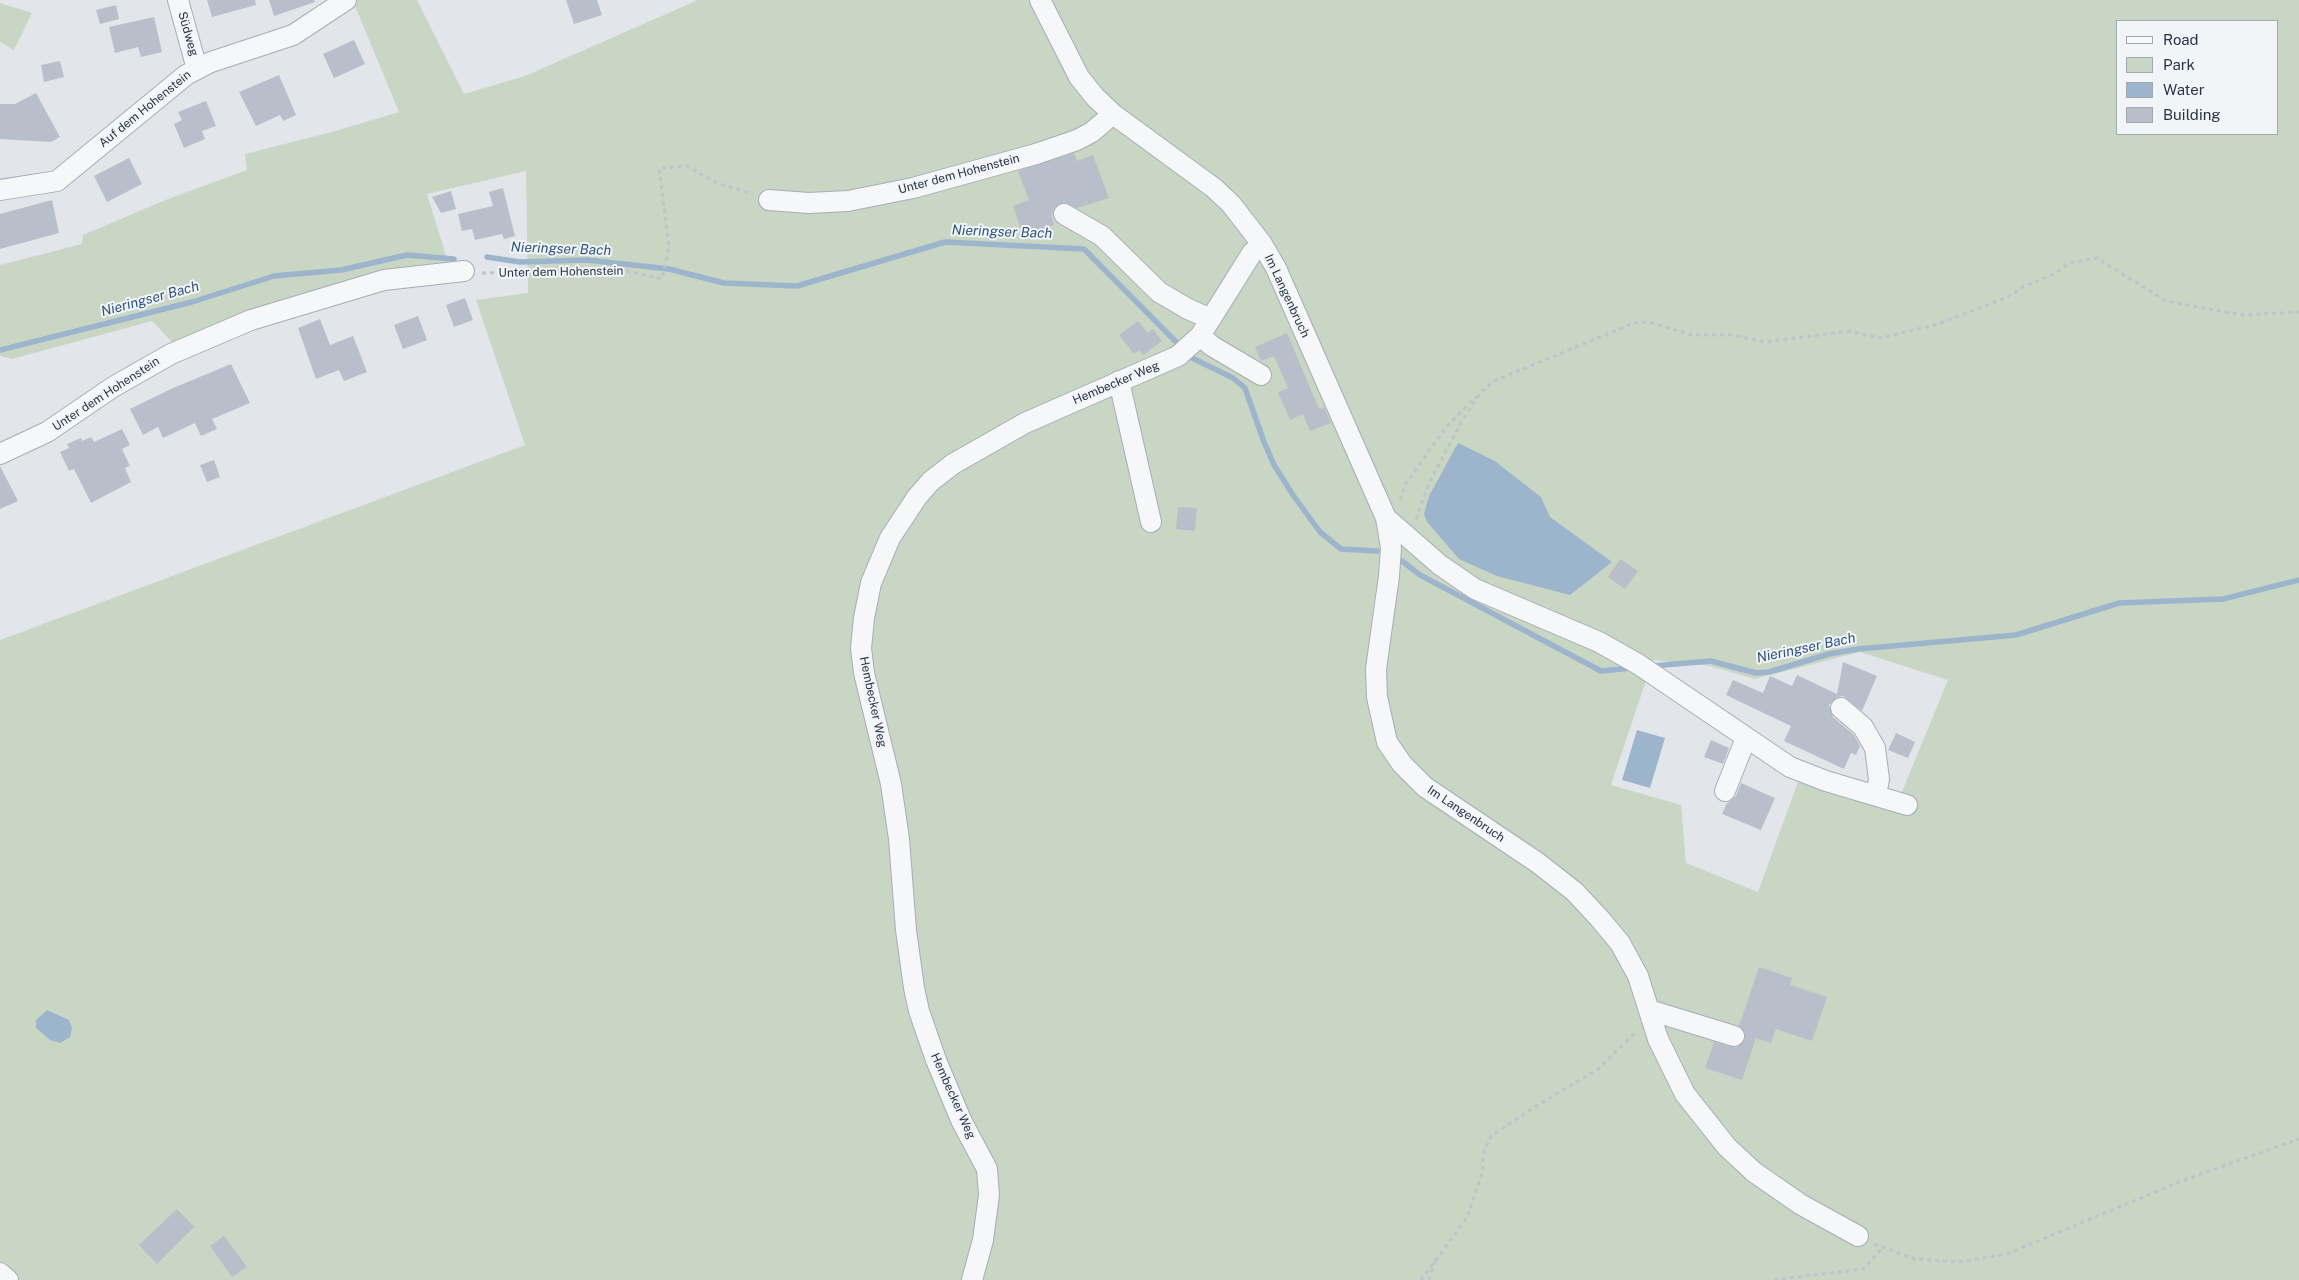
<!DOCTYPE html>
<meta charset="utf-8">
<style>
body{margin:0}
#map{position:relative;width:2299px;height:1280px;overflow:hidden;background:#e2e6eb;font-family:"Public Sans",sans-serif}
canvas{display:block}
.legend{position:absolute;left:2116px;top:20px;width:162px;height:115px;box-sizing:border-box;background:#f2f5f8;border:1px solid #a2a8b0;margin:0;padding:6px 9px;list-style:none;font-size:15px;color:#293445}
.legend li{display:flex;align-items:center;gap:10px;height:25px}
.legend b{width:25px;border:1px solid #a2a8b0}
</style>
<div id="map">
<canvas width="2299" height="1280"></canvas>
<ul class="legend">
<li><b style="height:6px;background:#f5f7f9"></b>Road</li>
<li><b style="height:14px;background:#c8d6c3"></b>Park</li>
<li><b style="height:14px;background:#9cb5cd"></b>Water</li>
<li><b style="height:14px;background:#b9bfca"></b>Building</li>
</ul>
</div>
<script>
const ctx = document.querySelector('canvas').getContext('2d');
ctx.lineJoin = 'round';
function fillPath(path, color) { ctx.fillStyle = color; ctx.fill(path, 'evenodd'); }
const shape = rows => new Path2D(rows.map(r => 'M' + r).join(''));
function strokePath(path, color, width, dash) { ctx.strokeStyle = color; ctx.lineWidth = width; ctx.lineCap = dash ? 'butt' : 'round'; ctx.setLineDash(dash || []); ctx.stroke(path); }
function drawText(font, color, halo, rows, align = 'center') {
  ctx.font = font + ' "Public Sans",sans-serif'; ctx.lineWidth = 4; ctx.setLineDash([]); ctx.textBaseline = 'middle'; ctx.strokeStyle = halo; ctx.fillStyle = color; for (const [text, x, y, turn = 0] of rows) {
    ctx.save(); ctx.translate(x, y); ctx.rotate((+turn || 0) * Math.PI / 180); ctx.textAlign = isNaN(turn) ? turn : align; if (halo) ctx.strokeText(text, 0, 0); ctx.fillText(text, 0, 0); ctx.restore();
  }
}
const green = shape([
 [355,0,417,0,464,94,525,76,698,0,2299,0,2299,1280,0,1280,0,640,525,445,476,300,528,293,526,171,427,194,449,265,263,309,172,342,152,321,12,359,0,356,0,265,82,244,83,235,168,199,247,170,245,154,332,132,399,112,353,1],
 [2118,21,2278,21,2278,134,2118,134],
 [1495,461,1541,497,1550,517],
 [1860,652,1948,680,1899,799,1803,768,1758,892,1686,863,1681,805,1611,785,1653,660,1710,666,1755,679],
 [0,3,32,13,14,50,0,42]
]);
const water = shape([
 [1458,443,1495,461,1541,497,1550,517,1612,562,1570,595,1497,576,1459,559,1427,522,1424,514,1429,496],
 [1637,730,1665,738,1650,788,1622,780],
 [47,1010,69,1020,72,1028,70,1037,60,1043,50,1040,36,1028,36,1020]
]);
const stream = shape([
 [487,257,520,262,587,260,669,269,724,283,797,286,945,242,1084,249,1192,358,1233,378,1245,388,1264,442,1274,465,1293,495,1320,532,1341,549,1377,551],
 [0,350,192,302,274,276,341,270,407,255,454,259],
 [1402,561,1420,575,1601,671,1632,668],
 [1652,666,1711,661,1756,673,1769,672,1829,654,1858,649,2016,635,2119,603,2223,599,2299,580]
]);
const building = shape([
 [207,0,255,0,256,5,212,17],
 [269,0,314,0,315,2,274,16],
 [566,0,597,0,602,15,574,24],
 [116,5,119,19,100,24,96,10],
 [154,17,162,52,141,57,138,47,115,53,109,27],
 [354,40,365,64,334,78,323,54],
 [60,61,64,77,44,82,41,65],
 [279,75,296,115,283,121,280,115,256,126,239,92],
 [36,93,60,137,51,142,0,139,0,104,15,104],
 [206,101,216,126,202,131,205,139,184,148,174,124,182,120,178,112],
 [1074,153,1077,161,1093,155,1109,198,1077,208,1064,202,1059,204,1054,208,1051,215,1054,225,1023,236,1013,206,1029,200,1018,171],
 [129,158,142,184,107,202,94,176],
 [503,188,515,236,504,239,502,234,475,240,472,229,462,231,458,214,493,206,489,192],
 [451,191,456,209,441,213,432,197],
 [52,200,59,233,0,249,0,214],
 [465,298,473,320,454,327,446,305],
 [418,316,427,340,403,349,394,325],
 [320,319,330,345,353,336,367,372,344,381,339,370,316,379,298,328],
 [1138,321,1148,333,1153,329,1162,341,1143,355,1139,350,1134,354,1119,335],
 [1287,333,1319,409,1324,407,1331,423,1310,431,1303,414,1290,420,1278,392,1288,388,1274,356,1261,361,1255,347],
 [231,364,250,403,212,419,217,429,201,436,195,423,163,438,158,427,143,435,130,409,173,388],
 [122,429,130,445,122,449,130,466,125,468,131,482,91,503,74,469,69,471,60,452,69,448,67,444,81,438,82,441,91,437,94,442],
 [214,460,220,477,207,482,200,465],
 [0,466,18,501,0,509],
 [1178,507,1197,508,1195,531,1176,529],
 [1620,559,1638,571,1625,589,1608,577],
 [1843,662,1877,676,1862,711,1843,696,1837,697,1829,705,1833,717,1854,735,1860,746,1856,755,1851,753,1844,769,1784,741,1791,726,1726,695,1733,680,1763,693,1770,676,1792,686,1797,675,1837,694],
 [1896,733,1915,742,1908,758,1888,750],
 [1711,740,1729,748,1723,764,1704,757],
 [1741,783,1775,798,1761,830,1722,814,1727,803,1736,796],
 [1759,967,1792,978,1790,985,1827,997,1812,1041,1776,1029,1771,1043,1756,1038,1742,1080,1705,1068,1714,1042,1736,1048,1745,1040,1745,1033,1739,1026],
 [177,1209,194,1227,157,1264,139,1245],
 [224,1236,247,1267,232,1277,210,1246]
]);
const path = shape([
 [482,273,627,271,662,279,669,247,659,168,687,166,717,183,752,194],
 [1400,500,1405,485,1429,451,1447,426,1476,397],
 [1416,519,1430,481,1462,421,1481,392,1494,381,1634,323,1648,322,1692,335,1732,335,1765,342,1849,331,1880,338,1935,325,2008,297,2023,287,2054,274,2070,263,2097,258,2166,301,2242,315,2299,312],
 [1874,1244,1915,1259,1959,1262,2007,1254,2179,1182,2299,1139],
 [1421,1280,1467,1218,1482,1174,1483,1154,1491,1136,1533,1108,1597,1070,1637,1031],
 [1429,1280,1435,1261],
 [1774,1280,1863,1269,1883,1248]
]);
const minor = shape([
 [178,0,197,69],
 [1040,0,1079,77,1095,97,1113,114,1214,188,1231,204,1262,244,1276,268,1386,518,1391,548,1389,576,1376,669,1377,697,1387,742,1402,764,1425,787,1538,863,1575,892,1600,919,1620,943,1638,976,1658,1039,1685,1094,1727,1147,1754,1172,1800,1204,1858,1236],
 [0,190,57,181,186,75,211,62,293,35,346,0],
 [769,200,809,203,848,201,913,188,1036,154,1077,140,1092,132,1113,114],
 [1064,214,1102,236,1159,292,1188,309,1211,319],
 [1200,336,1212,346,1261,375],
 [1119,381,1151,522],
 [0,454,47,432,113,387,171,354,251,320,384,280,464,271],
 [1386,518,1440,565,1475,589,1599,642,1638,664,1790,767,1826,781,1907,805],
 [1841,708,1863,727,1875,748,1879,779,1876,796],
 [1725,791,1746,738],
 [1649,1010,1734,1036],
 [0,1273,8,1280],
 [972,1280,983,1240,989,1195,987,1169,961,1120,936,1060,919,1011,914,988,906,930,899,839,891,784,864,673,861,648,864,618,871,583,890,538,917,497,931,481,953,464,1025,423,1178,356,1200,336,1252,253,1262,244]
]);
const streetNames = [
 ["Südweg",188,34,74],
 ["Auf dem Hohenstein",145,109,-39],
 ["Unter dem Hohenstein",959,174,-15],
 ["Unter dem Hohenstein",561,272,-1],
 ["Im Langenbruch",1287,296,65],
 ["Hembecker Weg",1116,383,-23],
 ["Unter dem Hohenstein",106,394,-33],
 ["Hembecker Weg",873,702,78],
 ["Im Langenbruch",1466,814,34],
 ["Hembecker Weg",953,1096,66]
];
const waterNames = [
 ["Nieringser Bach",1002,232,2],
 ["Nieringser Bach",561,249,2],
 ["Nieringser Bach",150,299,-15],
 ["Nieringser Bach",1806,648,-12]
];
fillPath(green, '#c8d6c3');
fillPath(water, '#9cb5cd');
strokePath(stream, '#9cb5cd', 5.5);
fillPath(building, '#b9bfca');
strokePath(minor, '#a7adb6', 22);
strokePath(path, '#c0c4ca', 3, [4, 4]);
strokePath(minor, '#f5f7f9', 20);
drawText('12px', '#293445', '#f2f5f8', streetNames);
drawText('italic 14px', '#30537b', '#f2f5f8', waterNames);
</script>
